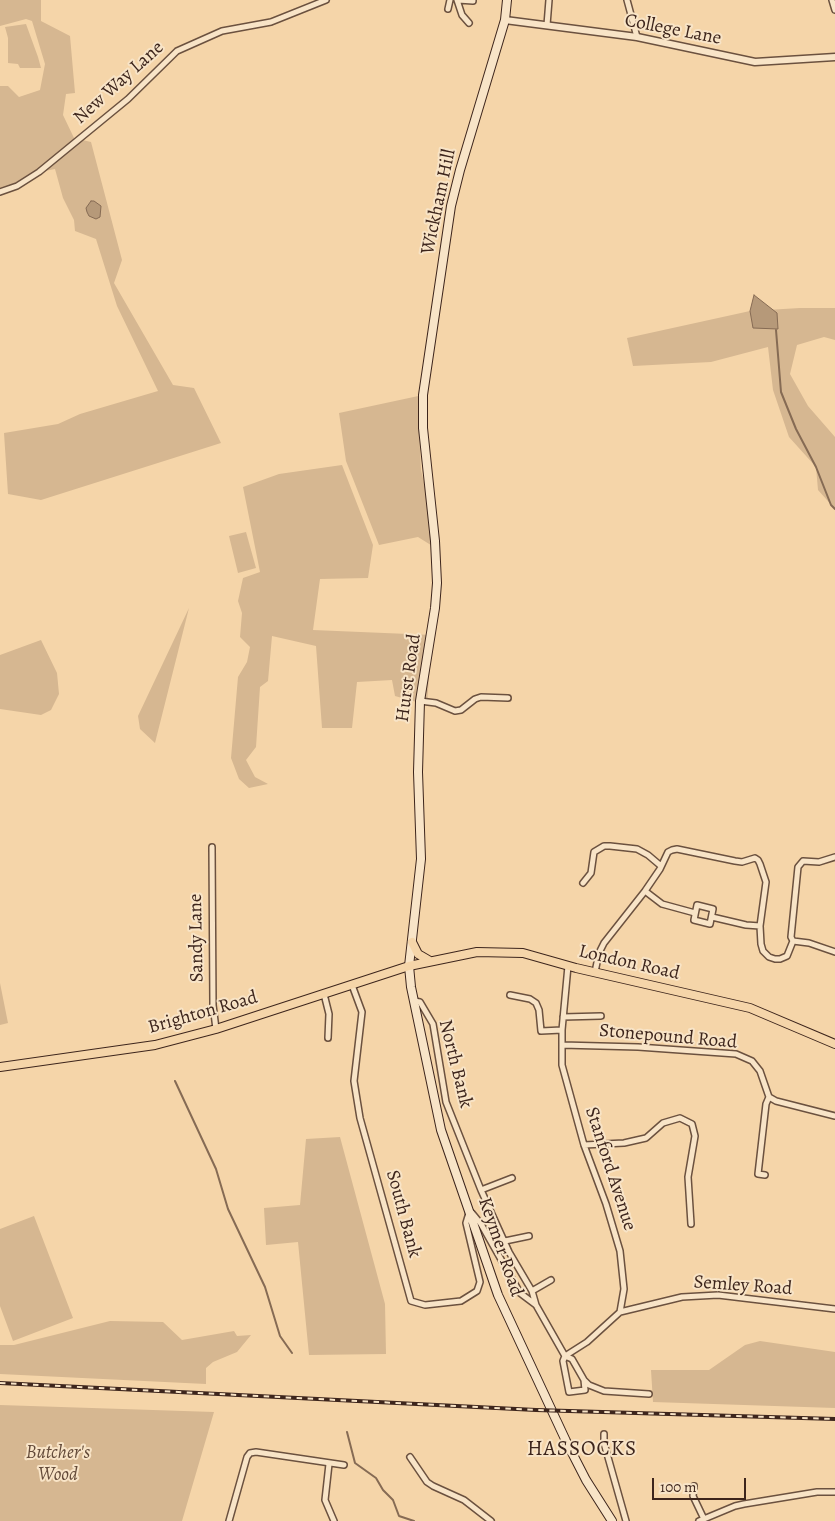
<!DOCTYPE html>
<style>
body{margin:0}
#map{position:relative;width:835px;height:1521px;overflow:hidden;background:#f5d5a9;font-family:Alegreya,serif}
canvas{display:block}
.scale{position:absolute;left:652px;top:1478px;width:94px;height:22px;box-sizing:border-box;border:2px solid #3d251c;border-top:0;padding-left:6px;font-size:15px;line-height:18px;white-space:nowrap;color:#3d251c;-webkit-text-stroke:4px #f8e4c7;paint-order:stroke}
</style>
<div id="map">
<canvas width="835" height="1521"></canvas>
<div class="scale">100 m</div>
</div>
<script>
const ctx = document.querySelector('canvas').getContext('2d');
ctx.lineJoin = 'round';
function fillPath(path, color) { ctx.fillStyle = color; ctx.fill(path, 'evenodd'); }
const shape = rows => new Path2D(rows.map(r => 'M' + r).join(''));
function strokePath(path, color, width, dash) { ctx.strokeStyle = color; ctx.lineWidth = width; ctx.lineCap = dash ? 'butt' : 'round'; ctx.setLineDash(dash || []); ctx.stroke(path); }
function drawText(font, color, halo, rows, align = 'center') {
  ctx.font = font + ' Alegreya,serif'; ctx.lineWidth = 4; ctx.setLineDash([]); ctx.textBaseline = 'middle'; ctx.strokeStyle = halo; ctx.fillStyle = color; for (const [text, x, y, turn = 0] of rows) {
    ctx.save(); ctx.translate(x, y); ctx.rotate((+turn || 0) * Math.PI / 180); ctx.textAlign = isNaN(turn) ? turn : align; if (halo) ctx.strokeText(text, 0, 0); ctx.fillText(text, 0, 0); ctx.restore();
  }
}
const green = shape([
 [0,0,41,0,41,21,70,36,75,93,66,94,63,115,74,138,91,142,122,260,114,283,173,385,194,388,221,443,41,500,8,494,4,433,58,424,80,414,158,391,117,306,96,239,75,231,74,220,63,198,55,169,39,172,0,192,0,86,8,86,19,97,40,90,45,64,32,21,26,19,0,26],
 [26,24,38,57,41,68,20,68,18,64,8,63,8,38,5,27],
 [800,308,835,308,835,340,824,337,797,345,790,374,808,406,835,437,835,509,818,490,816,467,789,437,773,390,768,347,711,362,633,366,627,338,750,311],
 [423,395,423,428,419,429,421,470,429,503,434,547,418,537,379,545,346,461,339,413],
 [342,465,373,545,368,578,320,579,313,630,432,635,427,705,395,696,392,680,357,682,352,728,322,728,316,646,272,636,268,681,260,687,256,747,246,760,255,777,268,784,249,788,239,779,231,758,238,677,247,662,250,647,240,637,242,613,238,601,243,578,260,572,243,487,279,474],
 [246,532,256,568,238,573,229,536],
 [189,608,155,743,140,729,138,716],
 [41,640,57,673,59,694,51,710,41,715,0,709,0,655],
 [0,983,8,1023,0,1025],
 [340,1137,385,1304,386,1354,309,1355,298,1242,266,1245,264,1208,300,1205,306,1139],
 [34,1216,73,1318,13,1341,0,1306,0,1229],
 [110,1321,163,1322,182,1340,234,1331,237,1336,251,1335,237,1352,213,1362,206,1368,206,1384,0,1374,0,1345,14,1345],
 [760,1341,835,1352,835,1408,653,1402,651,1370,709,1370,745,1345],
 [0,1405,214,1412,182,1521,0,1521]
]);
const water = shape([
 [91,201,94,201,101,206,100,217,96,219,89,216,87,212,86,208,91,201],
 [754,295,777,313,778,329,753,328,750,311,754,295]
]);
const stream = shape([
 [776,330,781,392,796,429,816,467,831,505,835,509],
 [175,1081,216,1169,228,1209,265,1287,280,1336,292,1353],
 [347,1432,355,1463,376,1478,383,1490,393,1500,399,1516,414,1521]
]);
const minor = shape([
 [457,0,462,15,469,23],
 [458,0,473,1],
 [627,0,637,37],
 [832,0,835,10],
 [448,9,450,0],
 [547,25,549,0],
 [0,192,17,186,39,172,128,99,177,51,222,31,271,22,326,0],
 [420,701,436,703,455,711,461,710,475,699,481,697,508,698],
 [212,847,213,1005,216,1029],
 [583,883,591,873,594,852,604,846,610,846,637,849,648,855,661,866],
 [645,891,662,904,695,913],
 [697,905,713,909,710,924,694,920,697,905],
 [712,917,746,925,760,926,761,944,763,951,769,957,775,959,780,959,787,956,793,941,809,943,835,952],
 [793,941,791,937,798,867,803,861,819,862,835,857],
 [595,972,599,953,604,943,645,891,660,869,668,852,672,850,677,849,735,861,742,862,755,858,758,860,760,864,766,882,760,926],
 [352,985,362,1012,354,1081,360,1118,411,1301,425,1305,461,1301,477,1291,480,1282,466,1223,469,1213],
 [324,994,329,1014,328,1038],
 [510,995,530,999,536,1003,539,1010,541,1031,562,1030],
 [414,1001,420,1002,433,1024,446,1102,481,1190,509,1252,532,1291,536,1305],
 [563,1017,601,1016],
 [562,1045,638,1047,736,1054,752,1061,760,1071,769,1097,776,1101,835,1116],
 [584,1145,624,1143,646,1138,663,1123,680,1118,692,1124,695,1136,688,1177,691,1224],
 [765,1175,758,1174,766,1104,769,1097],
 [481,1190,512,1178],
 [472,1213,481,1224,520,1293,536,1305,565,1356,572,1359,584,1380,585,1390,569,1392,563,1361,565,1356],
 [505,1241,529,1236],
 [532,1291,551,1280],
 [620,1312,682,1297,718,1295,835,1309],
 [565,1356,587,1342,620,1312,624,1289,620,1251,606,1204,584,1145,562,1065,562,1030,568,966],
 [584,1380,589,1385,604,1391,649,1394],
 [604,1434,604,1443,626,1521],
 [410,1457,427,1482,433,1486,464,1500,491,1521],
 [329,1464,325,1500,334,1521],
 [694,1486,693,1496,704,1519],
 [229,1521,247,1457,250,1453,256,1452,344,1465],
 [699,1521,735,1506,744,1504,817,1492,835,1492]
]);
const tertiary = shape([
 [505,20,637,37,755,62,835,57]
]);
const secondary = shape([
 [507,0,505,20,460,170,451,206,423,395,423,428,435,541,437,583,435,608,420,701,418,772,421,859,409,966,411,987,441,1130,498,1295,566,1441,586,1480,612,1521]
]);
const primary = shape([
 [412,942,418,954,430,961],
 [0,1067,155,1045,216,1029,409,966,477,952,523,953,576,968,750,1008,835,1044]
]);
const rail = shape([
 [0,1383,536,1410,835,1419]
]);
const streetNames = [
 ["College Lane",673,30,11],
 ["New Way Lane",119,83,-42],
 ["Wickham Hill",439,202,-78],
 ["Hurst Road",409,678,-82],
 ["Sandy Lane",197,938,-91],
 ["London Road",629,963,13],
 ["Brighton Road",203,1013,-16],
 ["Stonepound Road",668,1037,5],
 ["North Bank",455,1064,76],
 ["Stanford Avenue",610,1169,72],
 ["South Bank",403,1214,75],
 ["Keymer Road",500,1247,71],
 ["Semley Road",743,1286,4]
];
const parkNames = [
 ["Butcher's",58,1453],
 ["Wood",58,1475]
];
const quarterNames = [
 ["HASSOCKS",582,1450]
];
fillPath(green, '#d6b791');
fillPath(water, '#b69979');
strokePath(water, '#866b54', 1);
strokePath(stream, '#866b54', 2);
strokePath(minor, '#6b513f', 8);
strokePath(tertiary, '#6b513f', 9);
strokePath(secondary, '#3d251c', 10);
strokePath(primary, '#3d251c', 10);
strokePath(minor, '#f8e4c7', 5);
strokePath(tertiary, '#f8e4c7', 6);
strokePath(secondary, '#f8e4c7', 8);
strokePath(primary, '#f5d5a9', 8);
strokePath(rail, '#3d251c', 4);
strokePath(rail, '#f8e4c7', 2, [5.5]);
drawText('19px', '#3d251c', '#f8e4c7', streetNames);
drawText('italic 19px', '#634a39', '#f8e4c7', parkNames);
ctx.letterSpacing = '1px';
drawText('21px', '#3d251c', '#f8e4c7', quarterNames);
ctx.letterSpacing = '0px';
</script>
